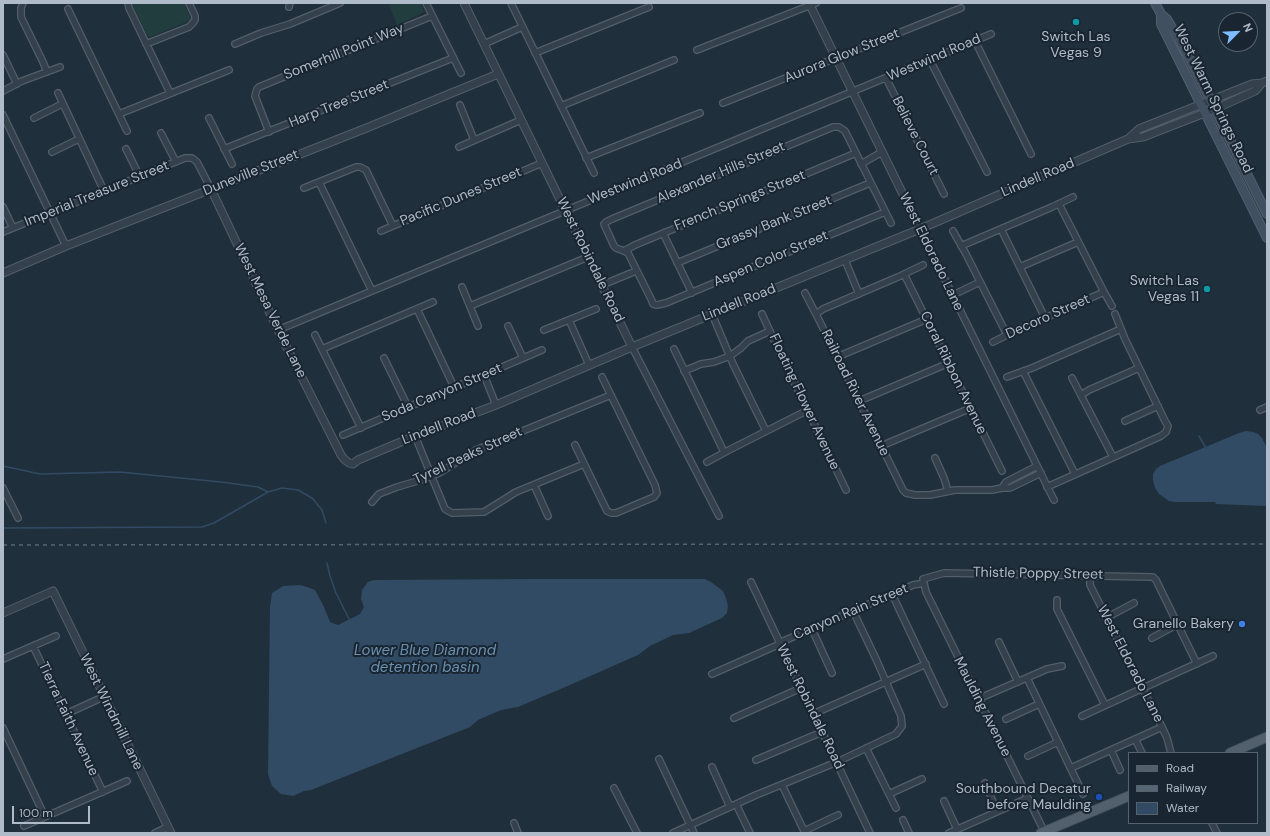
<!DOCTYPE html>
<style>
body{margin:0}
#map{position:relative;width:1270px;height:836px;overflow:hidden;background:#202f3c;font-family:"DM Sans",sans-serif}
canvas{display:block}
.frame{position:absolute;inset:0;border:4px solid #afbbc8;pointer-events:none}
.legend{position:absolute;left:1128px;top:752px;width:130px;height:72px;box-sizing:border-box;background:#192531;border:1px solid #55616d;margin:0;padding:5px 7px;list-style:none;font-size:12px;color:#afbbc8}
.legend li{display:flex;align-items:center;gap:8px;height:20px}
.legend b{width:20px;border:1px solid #55616d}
.north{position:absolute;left:1218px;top:12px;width:40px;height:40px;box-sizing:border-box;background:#192531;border:1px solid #55616d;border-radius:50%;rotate:66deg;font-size:11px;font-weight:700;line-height:16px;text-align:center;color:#afbbc8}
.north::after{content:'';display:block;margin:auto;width:14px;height:18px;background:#7dbdff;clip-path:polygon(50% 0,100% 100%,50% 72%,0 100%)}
.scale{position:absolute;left:12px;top:806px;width:78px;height:18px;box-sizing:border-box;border:2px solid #afbbc8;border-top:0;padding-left:5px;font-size:12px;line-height:14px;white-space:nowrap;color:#afbbc8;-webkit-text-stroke:3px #192531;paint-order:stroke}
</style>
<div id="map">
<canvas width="1270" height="836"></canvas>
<div class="frame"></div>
<ul class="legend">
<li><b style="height:5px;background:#51606c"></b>Road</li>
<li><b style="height:5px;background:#556574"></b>Railway</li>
<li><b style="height:11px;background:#304b63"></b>Water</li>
</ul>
<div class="north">N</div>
<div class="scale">100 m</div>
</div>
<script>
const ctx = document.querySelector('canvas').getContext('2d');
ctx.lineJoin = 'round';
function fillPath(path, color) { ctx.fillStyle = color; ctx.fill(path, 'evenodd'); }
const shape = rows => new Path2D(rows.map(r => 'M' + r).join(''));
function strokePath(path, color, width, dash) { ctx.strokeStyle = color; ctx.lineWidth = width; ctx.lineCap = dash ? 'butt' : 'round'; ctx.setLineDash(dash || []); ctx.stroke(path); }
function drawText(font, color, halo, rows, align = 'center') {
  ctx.font = font + ' "DM Sans",sans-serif'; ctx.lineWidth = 4; ctx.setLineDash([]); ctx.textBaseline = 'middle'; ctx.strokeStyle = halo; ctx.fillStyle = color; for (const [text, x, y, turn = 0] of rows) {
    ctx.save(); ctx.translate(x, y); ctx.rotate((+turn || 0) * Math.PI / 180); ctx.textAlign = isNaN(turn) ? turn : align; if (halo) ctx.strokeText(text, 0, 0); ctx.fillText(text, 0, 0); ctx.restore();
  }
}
const green = shape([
 [132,3,184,3,191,19,189,21,150,37,147,35],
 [388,3,421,3,424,12,397,25]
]);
const water = shape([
 [1246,431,1253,432,1258,434,1262,438,1267,448,1267,506,1216,504,1215,502,1175,502,1169,501,1159,494,1155,488,1153,480,1153,474,1156,469,1160,466,1239,433],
 [528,579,705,579,711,582,723,591,726,598,728,606,727,613,722,618,689,633,673,635,650,646,638,655,570,685,518,707,501,710,478,720,470,727,311,790,304,791,293,796,281,794,272,786,268,774,270,607,272,593,283,586,301,585,315,590,324,607,330,622,338,625,360,614,364,607,361,599,362,590,368,582,374,580]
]);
const stream = shape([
 [1199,436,1206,448],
 [3,466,40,474,120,472,221,482,258,487,268,492],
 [3,528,202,527,214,523,268,492,282,488,298,490,312,498,322,510,326,523],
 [327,563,330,576,336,593,350,621]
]);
const minor = shape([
 [23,3,21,8,21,17,43,62,47,72],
 [128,3,129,8,170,93],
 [426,3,461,73],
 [511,3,594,173],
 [289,7,290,3],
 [68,9,127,131],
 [975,41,1031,154],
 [146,44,189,27,192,24,195,20,195,16,189,3],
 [235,44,261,33,290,24,340,3],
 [484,44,522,27],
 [697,50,816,3],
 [535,53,649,7],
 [3,55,17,84],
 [930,60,987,172],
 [886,78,944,194],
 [3,91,22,81,60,67],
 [58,93,104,191],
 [723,103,961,8],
 [460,105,474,140],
 [561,106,674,60],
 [119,114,229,70],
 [3,115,66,246],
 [34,118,62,104],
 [209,118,232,164],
 [269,132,255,96,257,89,259,87,432,16],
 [161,133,176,162],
 [459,147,521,120],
 [126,149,140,177],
 [224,149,453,58],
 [52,152,79,139],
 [586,158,700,113],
 [861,164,882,152],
 [319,182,372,291],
 [304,188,356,167,360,167,366,170,393,226],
 [1059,204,1104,292,1112,306],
 [3,207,13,228],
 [885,212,666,303,657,305,653,304,652,301,628,253,624,251,616,248,614,246,604,224,606,222,612,219,833,127,839,127,845,131,891,223],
 [920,229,1054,500],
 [1001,229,1045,318],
 [381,231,542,163],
 [953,231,966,254,1007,335],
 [3,232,185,158,192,158,197,162,211,189],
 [663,233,692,293],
 [961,246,1052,207,1073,197],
 [624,251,635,245,856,153],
 [845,260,859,294],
 [677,263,870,183],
 [1020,267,1078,242],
 [904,274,1002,471],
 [602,285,636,271],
 [462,287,478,326],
 [805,293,820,322,903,490,906,493,915,495,930,495,955,490,992,490,1002,488,1010,488,1041,473],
 [953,295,980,282],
 [470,306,588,257],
 [417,309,454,387],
 [712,314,733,364,766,431],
 [762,314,773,338,846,490],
 [816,314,823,309,898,277,923,265],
 [569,320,589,365],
 [508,326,523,358],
 [278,330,991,34],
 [544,330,596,309],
 [315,335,361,428],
 [993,342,1013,332,1104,292],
 [632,347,719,516],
 [322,349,433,302],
 [674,349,724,452],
 [837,357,927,319],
 [384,358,408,407],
 [684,371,701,364,714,362,730,356,741,348,748,341,770,331],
 [1023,371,1075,474],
 [484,375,496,405],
 [1007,377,1032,368,1121,329],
 [1072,378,1113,457],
 [1081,395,1089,390,1139,368],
 [859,401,949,363],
 [1260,410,1267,407],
 [1125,421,1158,406],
 [343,435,542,350],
 [415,436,445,509,452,513,484,512,516,492,584,464],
 [575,445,607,511,611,513,616,513,654,497,657,493,655,485,602,377],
 [881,446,971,408],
 [935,458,944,478,948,491],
 [707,462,729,450,808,410],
 [534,485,548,516],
 [1047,487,1161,436,1166,432,1168,426,1165,421,1125,339,1115,314],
 [3,488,18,518],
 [1002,488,1006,482,1037,466],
 [372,502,379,494,397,487,421,480,439,473,476,450,611,395],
 [1090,575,1090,585,1162,727,1167,738,1171,753],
 [751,582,870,833],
 [892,594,944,704],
 [1057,600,1057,609,1105,705],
 [1106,618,1134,603],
 [812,629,832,673],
 [1152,638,1178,624],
 [999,642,1018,682],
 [779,643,892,594,913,585,924,583],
 [33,646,103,792],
 [3,659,56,636],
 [712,674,780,644],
 [1027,678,1083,794],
 [978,699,1047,669,1062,666],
 [66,714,103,697],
 [813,714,926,664],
 [1082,716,1213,656],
 [734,718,801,688],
 [1006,719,1039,704],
 [3,728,45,817],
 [1135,739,1142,753],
 [866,748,896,808],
 [1111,750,1120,770],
 [1028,756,1058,742],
 [659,759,694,833],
 [756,760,822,732],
 [712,767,730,807],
 [1071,768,1162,727],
 [985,783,997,811],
 [782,785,805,833],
 [614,788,637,833],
 [889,794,922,779],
 [944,801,957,829],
 [736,804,750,833],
 [903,820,909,833],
 [514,823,518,833],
 [1212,823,1217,833],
 [24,826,127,781],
 [804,831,838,815],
 [155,833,168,827],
 [673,833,756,795,837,762,896,734,902,726,901,716,876,659,853,611],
 [949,833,1028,798],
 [1045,833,926,592,923,579,944,573,1153,577,1156,580,1197,664]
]);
const tertiary = shape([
 [464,3,632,347],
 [809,3,920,229],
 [1128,139,1139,129,1252,84,1262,83,1267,81],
 [211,189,278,330,341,455,344,459,349,463,353,464,358,460,415,436,496,405,632,347,920,229,1128,139,1143,137,1215,109,1255,91,1262,83],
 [3,273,66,246,364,129,498,74],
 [3,613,53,591,171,833]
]);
const secondary = shape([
 [1155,3,1161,14,1161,24,1267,238],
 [1161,14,1167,19,1190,59,1267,214]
]);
const primary = shape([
 [1230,753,1267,737],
 [1041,833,1129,796]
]);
const rail = shape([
 [3,545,912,544,1267,544]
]);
const markers = [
 [1076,22,4,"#0f9aa8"],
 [1207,289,4,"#0f9aa8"],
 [1242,624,4,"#3f7fe0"],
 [1099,797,4,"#1a4fb4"]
];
const poiNames = [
 ["Switch Las",1076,37,"center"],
 ["Vegas 9",1076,53,"center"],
 ["Switch Las",1199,281],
 ["Vegas 11",1199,297],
 ["Granello Bakery",1234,624],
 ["Southbound Decatur",1091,789],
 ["before Maulding",1091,805]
];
const streetNames = [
 ["Somerhill Point Way",344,52,-22],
 ["Aurora Glow Street",842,56,-22],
 ["Westwind Road",934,58,-23],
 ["West Warm Springs Road",1213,99,64],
 ["Harp Tree Street",339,104,-22],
 ["Believe Court",915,136,63],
 ["Duneville Street",251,173,-22],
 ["Alexander Hills Street",721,173,-23],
 ["Lindell Road",1038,178,-23],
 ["Westwind Road",635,182,-22],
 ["Imperial Treasure Street",97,194,-22],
 ["Pacific Dunes Street",461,197,-23],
 ["French Springs Street",740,201,-22],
 ["Grassy Bank Street",774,223,-22],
 ["West Eldorado Lane",931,252,64],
 ["Aspen Color Street",771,259,-23],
 ["West Robindale Road",590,260,64],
 ["Lindell Road",739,303,-22],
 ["West Mesa Verde Lane",270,311,64],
 ["Decoro Street",1048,317,-24],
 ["Coral Ribbon Avenue",953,373,64],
 ["Soda Canyon Street",442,393,-23],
 ["Railroad River Avenue",855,393,64],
 ["Floating Flower Avenue",804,402,65],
 ["Lindell Road",439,427,-21],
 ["Tyrell Peaks Street",468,456,-25],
 ["Thistle Poppy Street",1038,574,1],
 ["Canyon Rain Street",851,612,-23],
 ["West Eldorado Lane",1130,664,63],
 ["West Robindale Road",810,707,64],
 ["Maulding Avenue",982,707,63],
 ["West Windmill Lane",111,712,64],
 ["Tierra Faith Avenue",68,719,65]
];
const waterNames = [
 ["Lower Blue Diamond",425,651],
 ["detention basin",425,668]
];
fillPath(green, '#223d3d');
fillPath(water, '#304b63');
strokePath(stream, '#304b63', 1.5);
strokePath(minor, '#525e6a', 8);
strokePath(tertiary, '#525e6a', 9);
strokePath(secondary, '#525e6a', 10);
strokePath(primary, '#404c58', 11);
strokePath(minor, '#34404c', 5.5);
strokePath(tertiary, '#34404c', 7);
strokePath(secondary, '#415060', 8);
strokePath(primary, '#51606c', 9);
strokePath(rail, '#556574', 1.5, [4, 4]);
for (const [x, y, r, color] of markers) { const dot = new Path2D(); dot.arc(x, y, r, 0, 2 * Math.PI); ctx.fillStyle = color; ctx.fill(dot); strokePath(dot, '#192531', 1.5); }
drawText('14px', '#afbbc8', '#192531', poiNames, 'right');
drawText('14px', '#afbbc8', '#192531', streetNames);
drawText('italic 15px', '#6c90af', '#192531', waterNames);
</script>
